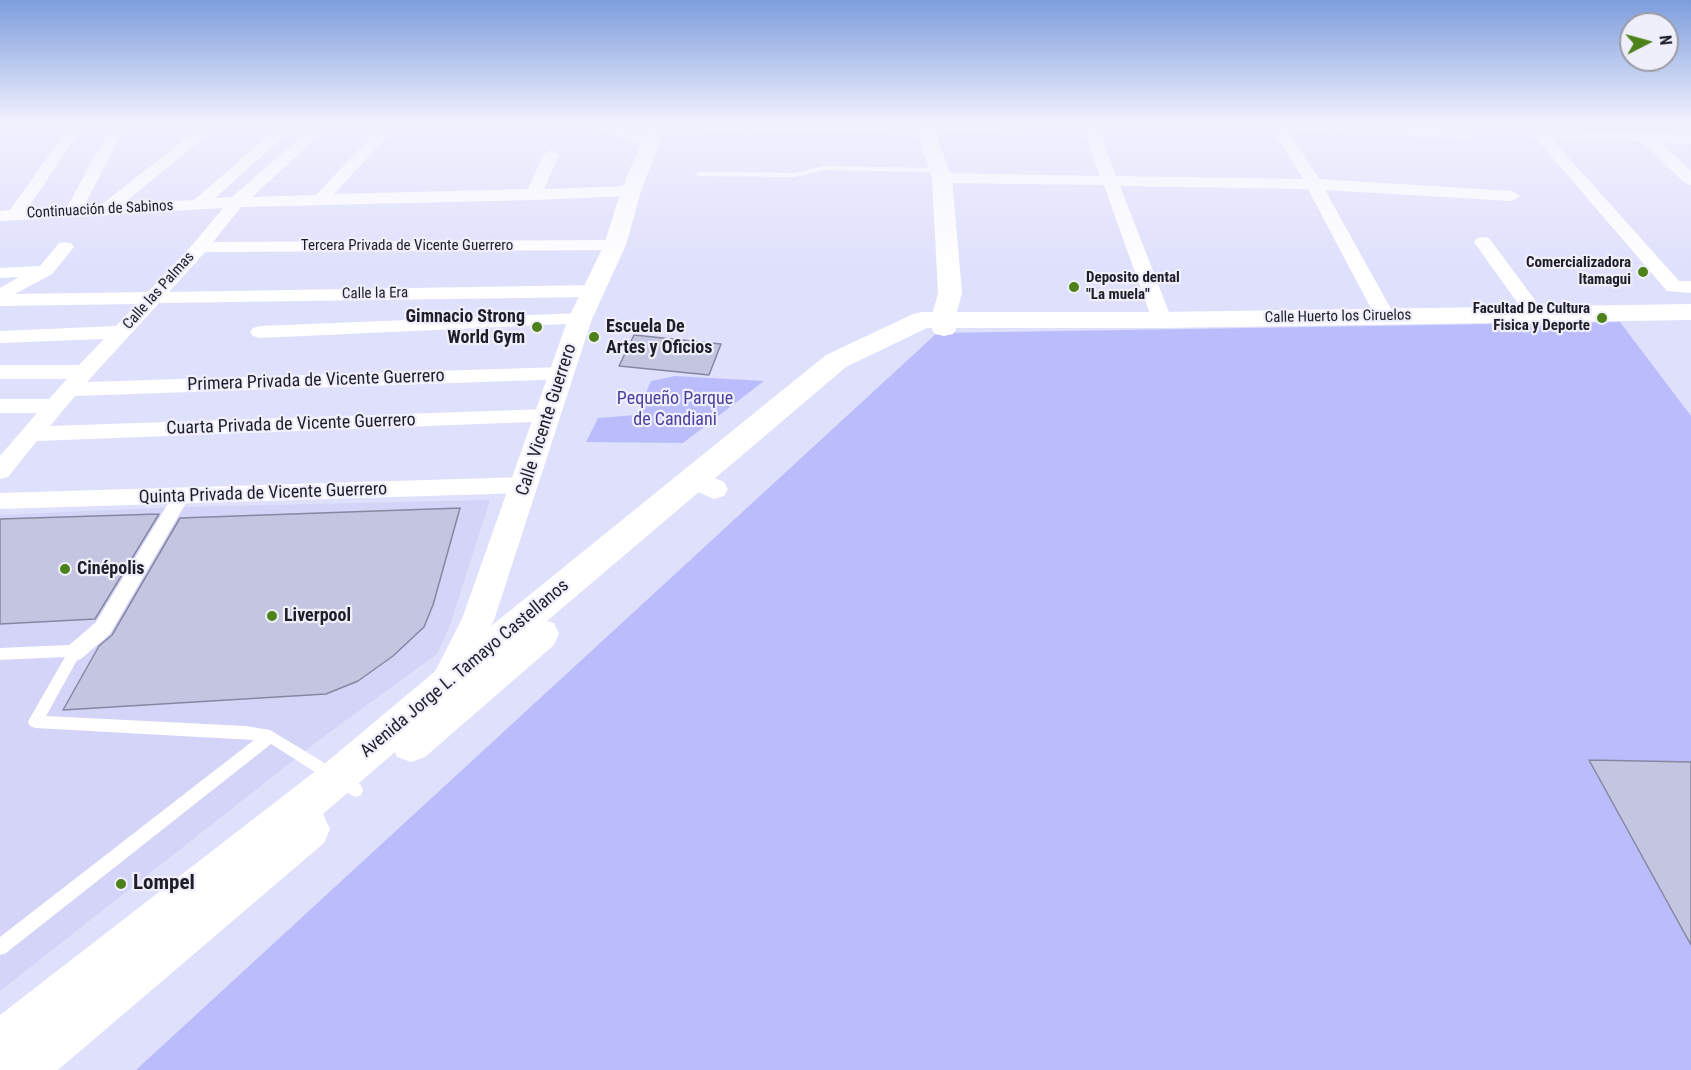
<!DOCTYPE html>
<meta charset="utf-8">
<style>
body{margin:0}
#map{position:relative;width:1691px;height:1070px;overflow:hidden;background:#dfe0fc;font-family:"Roboto Condensed",sans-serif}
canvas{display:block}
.north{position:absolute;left:1619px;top:12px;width:60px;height:60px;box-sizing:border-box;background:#eeeffa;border:2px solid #9b9ba6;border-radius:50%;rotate:84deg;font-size:16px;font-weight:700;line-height:24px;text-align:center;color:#1e1e28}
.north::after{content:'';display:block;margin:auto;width:21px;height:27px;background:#4c8219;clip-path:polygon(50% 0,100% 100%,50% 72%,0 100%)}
</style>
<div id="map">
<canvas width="1691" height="1070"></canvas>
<div class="north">N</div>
</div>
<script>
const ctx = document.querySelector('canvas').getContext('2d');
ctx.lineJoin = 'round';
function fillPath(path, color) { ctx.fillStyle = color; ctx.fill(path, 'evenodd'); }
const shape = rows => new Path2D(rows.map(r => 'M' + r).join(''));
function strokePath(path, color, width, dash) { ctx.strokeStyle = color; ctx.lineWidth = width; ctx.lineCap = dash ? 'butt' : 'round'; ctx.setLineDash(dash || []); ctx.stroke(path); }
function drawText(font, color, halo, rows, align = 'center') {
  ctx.font = font + ' "Roboto Condensed",sans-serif'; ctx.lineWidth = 4.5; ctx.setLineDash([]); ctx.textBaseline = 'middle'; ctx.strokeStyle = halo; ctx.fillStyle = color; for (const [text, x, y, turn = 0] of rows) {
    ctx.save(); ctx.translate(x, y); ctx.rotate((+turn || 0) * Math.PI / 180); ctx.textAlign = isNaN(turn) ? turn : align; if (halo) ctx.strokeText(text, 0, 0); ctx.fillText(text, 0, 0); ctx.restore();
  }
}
const built = shape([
 [490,500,449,628,437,654,323,737,0,991,0,515,179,507]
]);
const green = shape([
 [1620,322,1691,416,1691,1070,136,1070,937,333],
 [675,376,764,381,683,443,586,442,598,418,636,415,651,381]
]);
const building = shape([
 [634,335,721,344,709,375,619,366,634,335],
 [460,508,433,605,424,627,393,656,358,681,326,694,63,710,99,646,112,635,180,518,460,508],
 [159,514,95,619,0,624,0,519,159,514],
 [1589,760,1691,762,1691,945,1589,760]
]);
const service = shape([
 [16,121,15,123,0,126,0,122,16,121],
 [823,166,939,168,943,170,939,172,823,170,795,177,699,176,695,174,699,172,795,173,823,166],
 [69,645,79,649,81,653,46,716,246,726,270,730,361,785,363,790,361,795,356,797,351,795,271,744,6,953,0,955,0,937,254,740,35,728,30,726,28,722,30,718,65,657,0,660,0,648,69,645]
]);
const pedestrian = shape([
 [181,490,187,492,190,496,110,634,81,659,74,661,67,659,64,653,67,647,96,622,175,492,181,490]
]);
const minor = shape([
 [73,121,87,121,27,209,67,207,107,134,123,121,139,121,120,137,84,206,101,205,208,121,224,121,123,204,194,200,285,121,301,121,215,198,232,197,319,121,335,121,252,197,316,195,386,121,401,121,334,194,528,189,543,155,551,150,559,155,544,189,631,186,639,191,631,196,533,200,241,207,213,242,615,240,621,241,624,245,621,249,615,250,205,252,169,292,595,285,602,287,604,291,602,295,595,297,159,303,87,382,562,367,569,369,572,374,569,379,75,396,50,426,549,409,557,411,560,416,557,421,37,441,8,477,0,479,0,456,37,413,0,413,0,399,49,399,67,379,0,379,0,365,79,365,104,339,0,343,0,331,116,326,137,304,0,306,0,288,19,277,0,278,0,268,40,266,59,243,65,242,71,243,74,247,52,274,15,294,148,292,194,243,223,208,0,221,0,211,10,210,73,121],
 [446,121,461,121,456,127,451,128,446,127,444,124,446,121],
 [577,121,599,121,654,139,657,142,654,145,644,145,579,124,577,121],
 [1025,121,1281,121,1465,130,1470,132,1473,135,1470,138,1288,131,1319,179,1512,191,1520,196,1512,201,1325,190,1395,316,1392,320,1385,322,1378,320,1375,316,1308,189,1120,186,1172,320,1169,324,1162,326,1155,324,1152,320,1104,185,942,183,934,178,942,173,1100,176,1083,128,925,133,656,130,649,126,656,122,925,125,1025,121],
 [1098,128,1272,130,1303,179,1116,176,1098,128],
 [1521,121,1536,121,1543,129,1691,134,1691,144,1660,142,1691,171,1691,185,1685,183,1642,142,1551,138,1679,281,1691,281,1691,293,1667,291,1521,121],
 [1483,237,1489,238,1543,311,1546,315,1543,319,1529,319,1474,242,1477,238,1483,237],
 [580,313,587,315,590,319,587,323,260,338,253,336,250,332,253,328,260,326,580,313],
 [525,477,533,479,536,485,533,491,525,493,0,509,0,493,525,477]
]);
const tertiary = shape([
 [650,121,668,121,641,191,626,245,592,319,494,620,457,695,445,700,433,695,428,685,462,619,568,319,604,245,621,191,650,121],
 [913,121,931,121,952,178,962,293,955,319,956,329,953,334,944,336,935,334,932,329,931,319,938,293,932,178,913,121],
 [694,469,724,482,728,489,724,496,714,499,684,486,680,479,684,472,694,469]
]);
const secondary = shape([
 [1691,304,1691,320,1162,328,927,328,846,367,547,621,554,623,559,634,554,645,425,757,411,762,397,757,395,752,323,814,330,829,324,843,58,1070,0,1070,0,1015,322,766,433,673,826,355,913,314,922,312,1162,312,1691,304]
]);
const markers = [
 [1643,272,6,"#4c8219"],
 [1074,287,6,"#4c8219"],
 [1602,318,6,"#4c8219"],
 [537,327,6,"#4c8219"],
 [594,337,6,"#4c8219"],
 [65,569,6,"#4c8219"],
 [272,616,6,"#4c8219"],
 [121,884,6,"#4c8219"]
];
const farStreetnames = [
 ["Continuación de Sabinos",100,210,-3],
 ["Tercera Privada de Vicente Guerrero",407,246],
 ["Calle las Palmas",159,291,-48],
 ["Calle la Era",375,294,-1],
 ["Calle Huerto los Ciruelos",1338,317,-1]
];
const farPoinames = [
 ["Comercializadora",1631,263],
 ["Itamagui",1631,280],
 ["Deposito dental",1086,278,"left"],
 ["\"La muela\"",1086,295,"left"],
 ["Facultad De Cultura",1590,309],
 ["Fisica y Deporte",1590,326]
];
const poiNames = [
 ["Gimnacio Strong",525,317,"right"],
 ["World Gym",525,338,"right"],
 ["Escuela De",606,327],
 ["Artes y Oficios",606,348],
 ["Cinépolis",77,569],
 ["Liverpool",284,616]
];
const streetNames = [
 ["Primera Privada de Vicente Guerrero",316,381,-2],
 ["Calle Vicente Guerrero",547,420,-72],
 ["Cuarta Privada de Vicente Guerrero",291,425,-2],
 ["Quinta Privada de Vicente Guerrero",263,494,-2],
 ["Avenida Jorge L. Tamayo Castellanos",465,669,-40]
];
const parkNames = [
 ["Pequeño Parque",675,399],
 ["de Candiani",675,420]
];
const nearPoinames = [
 ["Lompel",133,884]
];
fillPath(built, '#d3d4f8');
fillPath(green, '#bbbcfb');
fillPath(building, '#c4c6e1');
strokePath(building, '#8687a1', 1.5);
fillPath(service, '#fff');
fillPath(pedestrian, '#fff');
fillPath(minor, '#fff');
fillPath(tertiary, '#fff');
fillPath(secondary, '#fff');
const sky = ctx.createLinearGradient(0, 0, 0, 271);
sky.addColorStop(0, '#7d9ddc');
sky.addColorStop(0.45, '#f1f1fe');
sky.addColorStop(1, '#f1f1fe00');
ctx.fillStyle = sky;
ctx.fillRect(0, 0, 1691, 271);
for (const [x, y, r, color] of markers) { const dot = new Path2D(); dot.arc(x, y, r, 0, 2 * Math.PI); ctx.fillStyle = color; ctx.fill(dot); strokePath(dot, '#eeeffa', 2); }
drawText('15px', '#1e1e28', '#eeeffa', farStreetnames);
drawText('bold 15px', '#1e1e28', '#eeeffa', farPoinames, 'right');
drawText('bold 18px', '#1e1e28', '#eeeffa', poiNames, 'left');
drawText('18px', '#1e1e28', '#eeeffa', streetNames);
drawText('18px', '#4a3e9f', '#eeeffa', parkNames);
drawText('bold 21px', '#1e1e28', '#eeeffa', nearPoinames, 'left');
</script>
